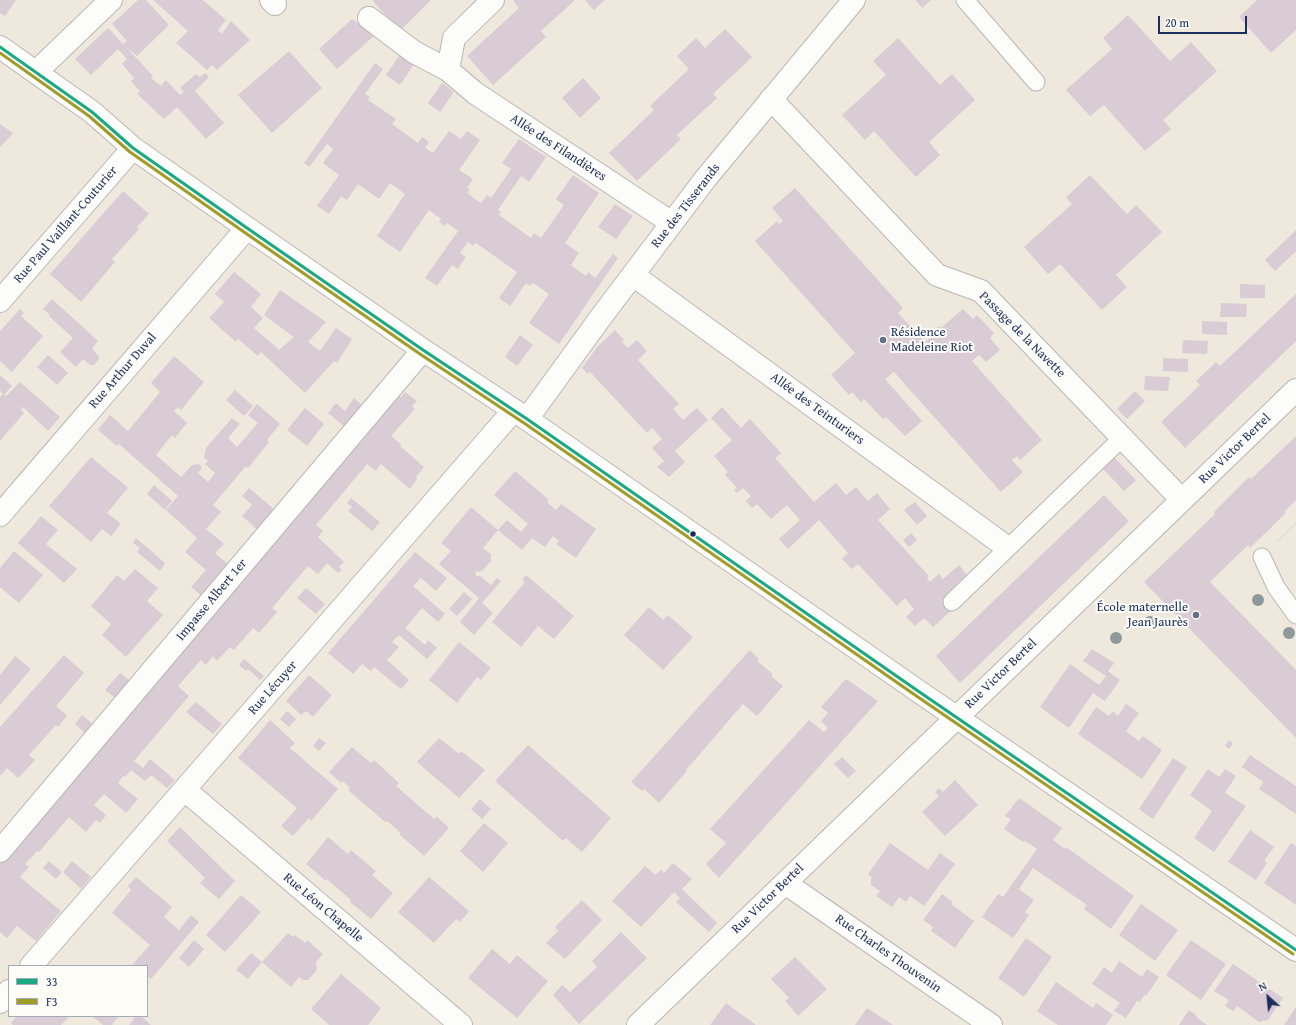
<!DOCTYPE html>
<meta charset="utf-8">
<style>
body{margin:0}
#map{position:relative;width:1296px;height:1025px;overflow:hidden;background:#eee8dd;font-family:"Gentium Book Plus",serif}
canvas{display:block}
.legend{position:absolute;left:8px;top:965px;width:140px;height:52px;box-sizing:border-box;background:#fdfcf7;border:1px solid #a3aaba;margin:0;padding:5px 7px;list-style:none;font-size:12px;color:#1b2f5e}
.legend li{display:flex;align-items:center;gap:8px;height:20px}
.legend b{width:20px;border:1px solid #a3aaba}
.north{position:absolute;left:1248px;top:977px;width:40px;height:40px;-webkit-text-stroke:3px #fdfcf7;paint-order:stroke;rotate:333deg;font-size:11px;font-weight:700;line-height:16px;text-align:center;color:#1b2f5e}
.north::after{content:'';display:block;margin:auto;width:14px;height:18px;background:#1b2f5e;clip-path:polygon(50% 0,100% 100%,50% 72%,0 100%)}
.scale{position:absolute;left:1158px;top:16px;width:89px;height:18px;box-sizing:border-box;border:2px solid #1b2f5e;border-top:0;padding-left:5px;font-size:12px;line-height:14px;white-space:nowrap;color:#1b2f5e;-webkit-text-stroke:3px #fdfcf7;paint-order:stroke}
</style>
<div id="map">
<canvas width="1296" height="1025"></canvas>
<ul class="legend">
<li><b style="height:5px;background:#19aa83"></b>33</li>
<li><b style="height:5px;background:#a09c26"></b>F3</li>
</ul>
<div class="north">N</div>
<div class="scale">20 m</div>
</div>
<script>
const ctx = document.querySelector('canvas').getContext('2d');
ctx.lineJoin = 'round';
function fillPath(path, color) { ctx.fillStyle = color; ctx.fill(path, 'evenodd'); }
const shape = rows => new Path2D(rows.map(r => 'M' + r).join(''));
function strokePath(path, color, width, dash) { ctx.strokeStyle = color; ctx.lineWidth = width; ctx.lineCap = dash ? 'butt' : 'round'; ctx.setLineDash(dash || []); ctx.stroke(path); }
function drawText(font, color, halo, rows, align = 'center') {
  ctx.font = font + ' "Gentium Book Plus",serif'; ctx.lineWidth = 4; ctx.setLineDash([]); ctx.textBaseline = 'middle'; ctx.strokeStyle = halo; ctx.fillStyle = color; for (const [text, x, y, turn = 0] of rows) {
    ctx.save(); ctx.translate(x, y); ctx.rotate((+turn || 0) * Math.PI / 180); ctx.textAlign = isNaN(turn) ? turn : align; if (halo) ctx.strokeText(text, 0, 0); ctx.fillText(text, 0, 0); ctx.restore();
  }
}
const building = shape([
 [0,0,16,0,5,16,0,13],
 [138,0,146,0,169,25,137,56,126,47,153,76,151,78,161,86,166,80,180,95,184,92,180,88,196,74,200,77,205,73,209,77,195,91,224,123,206,139,177,107,164,119,137,94,140,91,131,81,134,78,122,64,127,59,118,49,91,75,75,59,108,28,123,44,127,41,112,24],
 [153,0,203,0,226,20,218,30,222,34,231,21,250,40,217,70,212,65,207,70,176,43,188,31],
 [374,0,431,0,400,31,373,1],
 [515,0,575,0,541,31,546,37,493,85,467,56,519,8,513,1],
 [585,0,605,0,594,10],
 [916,0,931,0,922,8],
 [1257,0,1296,0,1296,30,1271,53,1239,17],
 [1128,15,1170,61,1191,42,1217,71,1163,120,1171,129,1145,151,1104,105,1090,116,1066,90,1112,49,1103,38],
 [352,19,375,35,337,69,319,49],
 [725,29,752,57,713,94,717,98,677,135,681,139,637,181,609,153,654,110,650,106,689,69,677,56,696,38,705,48],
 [898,38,940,85,952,74,975,100,929,142,940,155,916,177,874,131,865,140,842,115,886,75,873,61],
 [289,51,322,88,272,133,238,95],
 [401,53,415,63,400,85,386,75],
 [375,63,383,69,365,94,370,97,368,100,396,119,392,124,418,143,422,137,429,142,425,148,433,153,449,131,461,139,467,131,480,140,459,170,473,179,467,188,470,190,467,193,481,203,487,195,491,198,511,169,502,163,519,139,546,157,529,182,521,176,498,210,501,212,499,215,531,238,534,233,541,238,564,205,556,199,573,175,599,193,565,243,579,253,571,265,586,276,588,272,595,278,613,254,618,258,559,344,529,323,549,294,533,283,530,286,526,283,510,306,499,298,517,272,476,243,473,246,468,242,460,253,466,257,458,269,452,265,437,286,425,278,458,231,447,223,445,226,439,222,441,219,429,210,400,252,377,236,405,194,390,183,379,199,358,184,347,200,341,196,329,214,317,206,339,175,323,163,333,149,327,144,309,167,304,163],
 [583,78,601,98,580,118,562,98],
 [442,83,454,92,440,112,428,103],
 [0,124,13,133,0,147],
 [1090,175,1127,214,1136,205,1162,232,1116,275,1127,287,1102,310,1060,264,1048,274,1024,247,1072,204,1066,197],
 [795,188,903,308,898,313,925,342,934,334,938,326,941,328,963,309,973,319,977,315,994,333,990,338,1000,350,986,362,979,355,972,361,1042,440,1020,460,1017,456,1012,460,1023,472,1001,492,894,372,885,379,922,421,905,436,886,417,883,419,864,399,861,402,852,392,849,395,831,375,855,353,755,241,777,221,779,224,783,221,772,208],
 [123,191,149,214,137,227,139,229,112,259,115,262,81,302,50,274],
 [615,204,633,216,616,239,598,227],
 [1296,230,1296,253,1295,252,1275,271,1265,260],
 [234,272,261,294,251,307,263,318,254,328,279,350,294,337,264,315,280,290,326,322,308,342,320,351,336,328,352,339,337,363,334,361,305,393,261,352,258,356,238,339,236,342,209,318,224,302,215,294],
 [1240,284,1265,285,1265,298,1240,298],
 [1296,294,1296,341,1185,448,1161,422,1200,385,1196,381,1216,362,1220,366],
 [52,299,98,341,92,349,98,355,99,359,94,365,90,365,83,359,76,367,60,352,73,338,49,316,50,315,43,309],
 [1221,303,1247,304,1246,317,1220,317],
 [20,309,24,313,21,316,43,336,12,372,0,361,0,331],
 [1202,321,1227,322,1227,335,1202,334],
 [615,330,624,340,622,342,628,348,637,340,647,351,638,360,679,404,673,409,683,420,697,408,708,420,675,451,685,462,669,477,657,467,664,461,652,448,662,439,652,428,647,433,590,372,588,374,582,368,597,347],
 [520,335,533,345,517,366,505,357],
 [1183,340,1208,341,1207,354,1182,353],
 [48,355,68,373,57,385,37,367],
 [174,356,204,382,181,410,178,407,174,411,187,423,175,438,172,435,156,455,181,477,192,465,199,464,202,468,198,473,208,482,215,473,205,464,208,461,204,457,206,448,232,418,240,424,228,438,237,447,258,423,248,415,257,404,280,424,267,440,269,442,248,468,246,466,213,505,221,512,206,529,224,544,215,553,230,566,203,597,191,587,206,570,185,552,197,538,166,510,178,496,119,444,117,446,98,430,110,415,128,431,160,392,151,383],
 [1163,358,1188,359,1188,372,1163,371],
 [1,376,12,386,4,395,6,396,20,382,60,417,48,431,23,407,21,410,24,413,0,441,0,397,3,394,0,391,0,377],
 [1145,376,1170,377,1168,391,1144,390],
 [235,390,253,406,244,416,226,400],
 [1135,391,1145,401,1127,419,1117,409],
 [405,392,417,401,412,406,415,409,391,436,402,445,400,446,424,467,416,477,417,479,410,489,381,464,376,471,367,464,316,525,323,531,318,537,344,562,339,567,342,570,338,573,327,563,318,574,308,566,272,608,277,612,259,633,253,628,234,650,230,647,217,661,213,656,206,665,201,660,178,686,189,696,134,761,143,768,150,759,175,780,167,788,151,775,145,781,131,770,125,777,123,776,118,783,138,799,126,813,104,794,94,805,106,815,100,823,96,820,86,832,69,817,39,852,37,851,25,864,29,867,20,877,61,911,36,941,17,926,7,938,0,932,0,864,398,395,401,397],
 [354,398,364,407,346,428,328,413,336,403,345,411],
 [722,407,741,428,750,419,781,453,775,458,814,502,836,483,846,495,856,487,868,501,877,493,890,509,878,520,929,576,927,578,930,582,939,574,943,579,959,565,967,575,952,589,953,590,943,601,952,610,933,627,924,618,915,626,906,617,914,609,905,598,897,606,858,564,852,569,842,559,848,553,819,520,788,549,779,539,800,520,787,505,771,519,757,504,752,508,746,501,751,496,743,488,737,493,734,490,737,488,725,475,728,472,714,456,732,440,711,418],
 [305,408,324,424,307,446,287,430],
 [1296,436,1296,500,1284,512,1286,513,1250,548,1248,545,1210,582,1296,670,1296,738,1144,582,1215,514,1214,512,1249,477,1251,479],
 [91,457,128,488,107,513,121,524,111,536,102,529,91,542,49,506],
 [1114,457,1136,480,1124,491,1102,468],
 [515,471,549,500,547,502,556,510,561,504,596,529,576,558,556,544,559,541,553,536,545,547,532,538,522,550,498,530,483,548,491,554,491,561,482,571,475,572,476,576,480,576,491,585,497,578,501,581,482,603,493,613,474,635,460,622,479,598,439,564,451,551,441,543,471,507,498,530,507,520,521,532,528,524,494,495],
 [154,485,172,501,165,510,147,494],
 [249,488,276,511,259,531,242,516,252,505,242,496],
 [1104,495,1129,521,960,683,936,656],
 [351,498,380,522,372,531,348,511,352,507,347,503],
 [915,502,927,516,917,525,904,510],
 [41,516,58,530,46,544,77,569,64,583,18,543],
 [911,533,917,540,909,547,903,540],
 [136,538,165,563,160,571,137,552,140,548,133,543],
 [14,551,43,575,19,603,0,587,0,568],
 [415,552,447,578,436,591,421,578,413,586,445,614,438,622,422,608,405,628,425,645,428,640,437,648,427,659,399,635,392,642,399,647,387,660,409,680,401,689,374,667,371,671,362,664,353,674,328,653],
 [135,569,158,588,147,601,163,615,126,657,102,635,111,624,91,606,117,575,124,581],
 [526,575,574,616,554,639,538,626,521,647,492,622,525,582,522,580],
 [306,588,325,604,316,614,297,598],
 [464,592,472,599,457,616,449,609],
 [649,607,663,620,668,615,693,637,663,670,624,635],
 [459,642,491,668,481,680,477,677,457,703,429,680],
 [1092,649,1114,663,1108,671,1120,680,1105,701,1093,693,1069,728,1040,707,1070,664,1099,685,1106,676,1083,661],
 [750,650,759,659,757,661,773,674,771,676,783,686,757,716,743,704,686,770,687,771,659,803,644,789,642,791,631,782],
 [64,655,84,673,56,706,67,716,58,727,56,725,29,755,35,760,18,778,7,768,0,776,0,727],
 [15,656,31,669,0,705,0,675],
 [244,659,264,676,260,680,248,669,246,671,239,665],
 [120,673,131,682,116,699,105,690],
 [309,675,332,695,313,717,306,711,301,715,286,701],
 [846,679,878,701,719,878,706,864,726,843,710,829,809,720,824,732,828,728,821,721,828,713,821,707],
 [196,702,222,724,213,734,186,712],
 [1126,704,1139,713,1126,731,1139,741,1143,736,1162,750,1142,779,1078,734,1096,707,1109,716,1113,711,1118,716],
 [287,711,296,719,289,727,280,719],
 [82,715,94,725,86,734,75,724],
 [270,720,295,743,290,748,338,789,311,821,309,818,293,836,281,826,297,808,238,758],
 [319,738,326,743,319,751,313,746],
 [439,738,459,754,461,751,485,770,459,798,417,762],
 [1229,740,1233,743,1229,749,1225,746],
 [528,745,611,818,582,852,566,838,563,841,495,781],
 [352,747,371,763,374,760,399,783,396,786,434,819,437,817,449,828,424,856,399,834,401,833,387,821,385,822,348,790,350,788,343,781,341,783,329,772],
 [1250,755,1296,786,1296,814,1259,789,1263,782,1242,767],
 [842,757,856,771,848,778,834,764],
 [1173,758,1187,767,1153,819,1139,809],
 [1208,769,1219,777,1225,769,1236,776,1225,793,1246,806,1214,852,1194,838,1212,811,1190,795],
 [955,780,978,805,945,836,922,812,939,796,935,792,939,788,943,792],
 [1019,798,1062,828,1053,840,1065,849,1066,847,1134,896,1111,929,1084,909,1087,905,1033,868,1019,889,1034,900,1025,912,1029,915,1013,938,982,917,998,894,1003,897,1037,849,1025,841,1023,842,1004,829,1011,819,1005,816],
 [480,799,491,809,482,819,471,809],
 [484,823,508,843,483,872,460,851],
 [180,827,235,881,219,899,200,883,205,878,167,841],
 [1250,830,1274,847,1264,861,1267,863,1256,880,1228,862],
 [328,837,348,854,351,850,376,871,372,875,393,893,371,919,350,902,351,900,327,879,326,881,306,864],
 [890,843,928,870,940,853,955,864,924,906,910,896,906,902,899,897,892,907,876,896,880,891,871,885,871,880,872,877,868,874],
 [1291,843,1296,846,1296,905,1264,883],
 [49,861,62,872,56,879,43,868],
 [72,861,91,877,81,889,63,872],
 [673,863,692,879,682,889,717,923,709,932,676,902,680,898,674,892,641,927,612,901,645,866,655,875,661,870,664,873],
 [136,877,172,907,164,917,179,930,191,915,199,922,151,979,147,976,147,966,135,966,133,964,150,945,112,913,131,890,128,886],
 [429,877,469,911,460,922,456,919,434,943,398,912],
 [942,894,953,902,951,904,974,921,955,948,931,931,933,927,923,920],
 [241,895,261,912,225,952,206,935],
 [582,900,602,920,565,959,546,943,558,931,555,927],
 [1141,904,1178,930,1155,961,1119,935],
 [621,932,647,958,579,1024,553,995,562,985,570,992,597,967,592,961],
 [288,933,293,937,295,935,305,943,307,940,323,954,316,962,317,970,308,980,303,980,299,977,291,987,262,962],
 [1026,938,1052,957,1024,997,998,978],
 [194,940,204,949,189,967,179,958],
 [1191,940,1226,964,1201,1000,1166,975],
 [492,949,510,964,517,955,548,981,517,1018,468,978],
 [251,953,262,962,248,979,236,970],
 [795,957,827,989,798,1016,785,1001,789,998,771,979],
 [1119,961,1142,977,1147,969,1159,977,1146,996,1144,995,1140,1002,1137,1001,1126,1018,1114,1011,1120,1003,1092,984,1104,967,1112,973],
 [1233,964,1283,998,1268,1020,1259,1022,1237,1006,1233,1011,1225,1006,1229,1000,1214,991],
 [341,974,381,1008,368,1025,329,1025,311,1009],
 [1056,982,1093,1008,1096,1003,1113,1015,1106,1025,1058,1025,1037,1011],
 [726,1003,756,1025,710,1025],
 [1296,1007,1296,1025,1284,1025],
 [867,1008,893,1025,855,1025],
 [1189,1010,1197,1016,1196,1017,1207,1025,1179,1025],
 [17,1016,66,1016,68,1018,61,1025,13,1025,11,1023],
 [92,1016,119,1016,112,1025,103,1025],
 [136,1016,141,1016,151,1025,129,1025]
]);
const path = shape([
 [1278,541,1296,523]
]);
const service = shape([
 [965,0,1036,82],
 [1262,557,1276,587,1296,615],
 [952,602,1122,438]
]);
const minor = shape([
 [271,0,275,4],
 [493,0,454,38,448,70,475,93,672,223],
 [369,18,414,52,448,70],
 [0,47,92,112,133,148,247,228,423,350,527,419,918,691,1296,950],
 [36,72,111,0],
 [771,99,937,275,981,291,1182,500],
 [633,275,1001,543],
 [0,301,133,148],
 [527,419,601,317,706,178,854,0],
 [0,515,247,228],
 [185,790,461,1025],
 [0,851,423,350],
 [785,883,991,1025],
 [31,966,514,410],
 [0,1002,9,991],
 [638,1025,1296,390]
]);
const bus1 = shape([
 [0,47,92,112,133,148,247,228,423,350,527,419,918,691,1296,950]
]);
const bus2 = shape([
 [0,53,89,116,130,152,244,232,420,354,524,423,915,695,1293,954]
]);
const trees = [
 [1258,600],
 [1150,622],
 [1289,633],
 [1116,638]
];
const markers = [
 [883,340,4,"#65708a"],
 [693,534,3.5,"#1b2f5e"],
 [1196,615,4,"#65708a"]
];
const streetNames = [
 ["Allée des Filandières",558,148,33],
 ["Rue des Tisserands",686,206,-52],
 ["Rue Paul Vaillant-Couturier",66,225,-49],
 ["Passage de la Navette",1022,335,45],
 ["Rue Arthur Duval",123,371,-49],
 ["Allée des Teinturiers",817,409,36],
 ["Rue Victor Bertel",1235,449,-44],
 ["Impasse Albert 1er",212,600,-50],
 ["Rue Victor Bertel",1001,674,-44],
 ["Rue Lécuyer",273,688,-49],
 ["Rue Victor Bertel",768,899,-44],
 ["Rue Léon Chapelle",323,908,40],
 ["Rue Charles Thouvenin",888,954,35]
];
const poiNames = [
 ["Résidence",891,333],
 ["Madeleine Riot",891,348],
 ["École maternelle",1188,608,"right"],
 ["Jean Jaurès",1188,623,"right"]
];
fillPath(building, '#daccd4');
strokePath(service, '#b9b7b5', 19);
strokePath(minor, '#b9b7b5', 24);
strokePath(path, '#d6d5d5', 2.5, [1, 3]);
strokePath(service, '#fcfcfa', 17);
strokePath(minor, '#fcfcfa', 22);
strokePath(bus1, '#19aa83', 3);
strokePath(bus2, '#a09c26', 3);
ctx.fillStyle = '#8d999d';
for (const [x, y] of trees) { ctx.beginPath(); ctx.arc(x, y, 6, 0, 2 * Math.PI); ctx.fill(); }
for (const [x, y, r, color] of markers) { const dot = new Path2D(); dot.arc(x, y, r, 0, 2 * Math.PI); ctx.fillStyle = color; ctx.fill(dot); strokePath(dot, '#fdfcf7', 1.5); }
drawText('13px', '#1b2f5e', '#fdfcf7', streetNames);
drawText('13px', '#1b2f5e', '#fdfcf7', poiNames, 'left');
</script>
